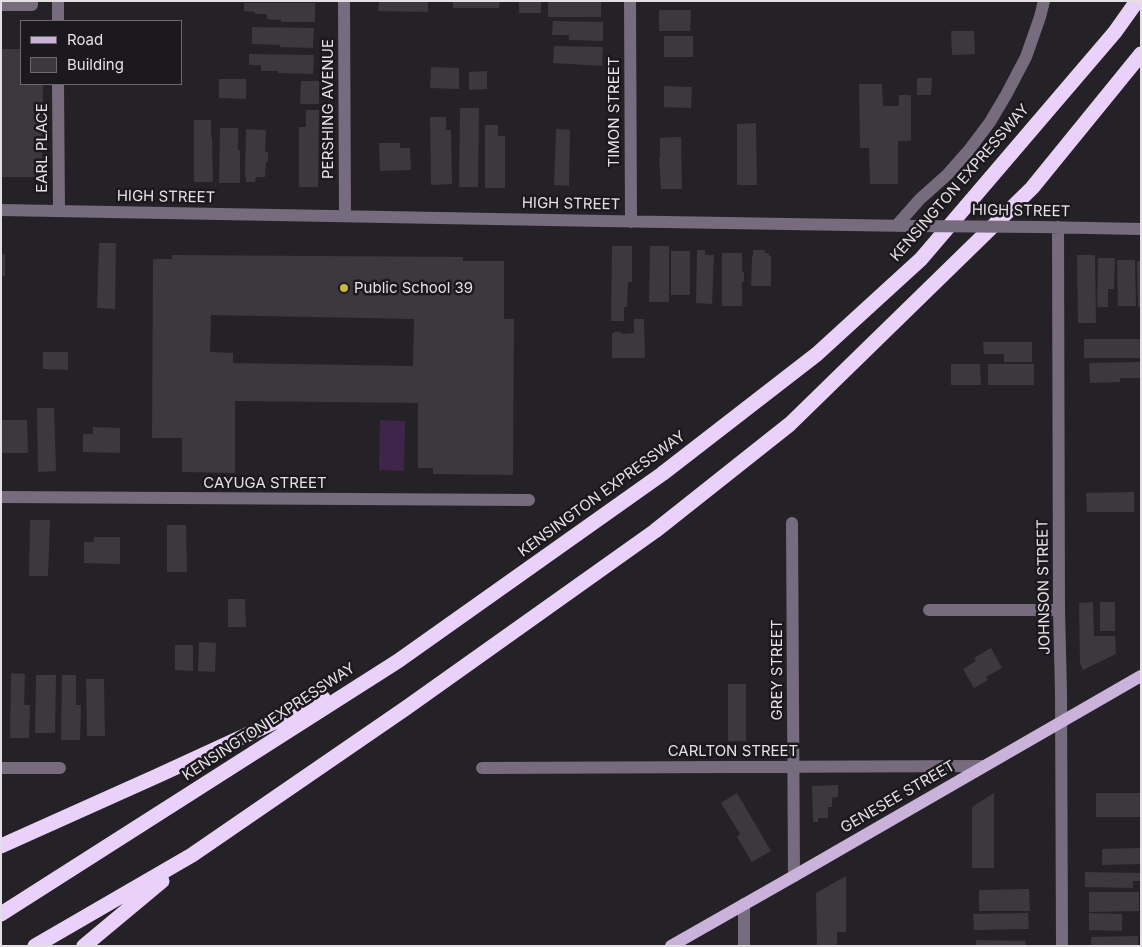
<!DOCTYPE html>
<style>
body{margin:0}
#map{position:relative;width:1142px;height:947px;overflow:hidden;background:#252227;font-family:Inter,sans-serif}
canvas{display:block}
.frame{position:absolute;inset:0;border:2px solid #e2e0e3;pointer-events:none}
.legend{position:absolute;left:20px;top:20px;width:162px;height:65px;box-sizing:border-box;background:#1c191e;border:1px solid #6b696d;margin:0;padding:6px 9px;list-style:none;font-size:15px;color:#e2e0e3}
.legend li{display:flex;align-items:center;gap:10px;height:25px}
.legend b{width:25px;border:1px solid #6b696d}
</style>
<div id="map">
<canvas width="1142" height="947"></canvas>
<div class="frame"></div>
<ul class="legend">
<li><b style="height:6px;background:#cbb2db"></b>Road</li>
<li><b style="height:14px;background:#3b383e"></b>Building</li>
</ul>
</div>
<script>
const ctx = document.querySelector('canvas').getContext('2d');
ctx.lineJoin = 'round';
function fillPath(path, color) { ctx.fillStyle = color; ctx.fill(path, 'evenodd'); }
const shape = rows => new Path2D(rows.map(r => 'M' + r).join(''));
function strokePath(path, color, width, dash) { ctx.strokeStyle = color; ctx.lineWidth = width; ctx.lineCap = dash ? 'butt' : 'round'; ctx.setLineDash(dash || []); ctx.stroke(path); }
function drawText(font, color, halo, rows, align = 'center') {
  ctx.font = font + ' Inter,sans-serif'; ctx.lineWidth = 5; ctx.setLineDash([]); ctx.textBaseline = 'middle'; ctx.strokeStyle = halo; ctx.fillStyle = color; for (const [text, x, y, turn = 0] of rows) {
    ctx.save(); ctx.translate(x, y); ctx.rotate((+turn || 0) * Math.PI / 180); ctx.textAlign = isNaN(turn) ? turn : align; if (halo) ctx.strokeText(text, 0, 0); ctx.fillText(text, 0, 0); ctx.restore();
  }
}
const green = shape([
 [380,420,405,421,404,471,379,470]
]);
const building = shape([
 [379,1,428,1,428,12,378,11],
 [453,1,500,1,499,8,453,8],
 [519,1,541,1,541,13,519,13],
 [548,1,601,1,601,17,548,17],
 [244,3,315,3,315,22,281,22,281,20,267,19,267,14,255,14,255,12,244,11],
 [659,10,691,10,690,31,659,31],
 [553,21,603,22,603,41,569,40,569,35,552,35],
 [252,27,314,28,313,48,280,47,280,45,252,44],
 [951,31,974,31,975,54,952,55],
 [664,36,693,36,693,57,664,57],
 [554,46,603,47,602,66,553,63],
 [1,49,21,49,21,84,43,84,42,177,1,177],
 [249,54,314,55,313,74,278,73,278,71,261,71,261,65,249,65],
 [431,67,459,68,459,89,430,88],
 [487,71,487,89,469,90,469,72],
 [917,78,932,78,931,95,917,95],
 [219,79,246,79,246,99,219,98],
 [301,81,319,81,319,104,300,104],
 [859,84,882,84,883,106,899,106,899,95,911,95,911,141,898,141,898,184,870,184,869,148,860,148],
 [664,86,692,87,691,108,664,107],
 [460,108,479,108,478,187,459,187],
 [306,110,319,110,318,187,299,187,299,127,306,127],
 [430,117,446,117,446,130,451,130,452,184,431,185],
 [194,120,211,120,211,137,212,137,213,182,194,182],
 [756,123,757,185,737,185,737,124],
 [485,125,498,125,498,136,505,136,505,188,485,188],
 [220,128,238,128,238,150,240,150,240,183,219,183],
 [246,129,266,130,265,152,268,152,268,162,266,162,265,177,256,177,255,182,246,182,246,177,245,177],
 [556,129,570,130,569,186,554,185],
 [681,137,682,189,661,189,659,158,660,158,660,138],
 [379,143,400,143,400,148,410,148,411,170,380,171],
 [99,243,116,243,115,309,97,308],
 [612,246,632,246,632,282,628,282,627,307,624,307,624,321,611,321],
 [650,246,669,246,669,302,649,302],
 [697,250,705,250,705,255,714,255,712,304,696,303],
 [753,250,765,250,765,253,769,253,769,256,771,256,771,286,751,286,752,256,753,256],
 [671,251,690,251,690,295,671,295],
 [722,253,742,253,742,272,744,272,744,282,742,282,742,306,722,306],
 [1,254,5,254,5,276,1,276],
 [172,255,463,257,463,261,504,261,504,319,514,319,513,475,433,474,433,468,418,468,418,403,235,401,235,473,182,472,182,438,152,438,153,259,172,259],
 [211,315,414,319,413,366,233,363,233,353,210,352],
 [1077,255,1095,255,1096,323,1078,323],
 [1098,258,1115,258,1114,289,1108,289,1108,307,1097,307],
 [1117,260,1135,260,1136,306,1118,306],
 [1137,261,1141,261,1141,307,1138,307],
 [634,319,644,319,645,358,612,358,612,334,615,332,620,332,623,334,634,333],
 [1084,339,1141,339,1141,358,1084,358],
 [983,342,1032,342,1032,362,1004,362,1004,354,984,354],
 [43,352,68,352,68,370,43,369],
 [1140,362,1140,378,1120,378,1120,382,1090,383,1089,363],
 [951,364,980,364,981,385,951,385],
 [988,364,1034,364,1034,385,988,385],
 [37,408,54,408,56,471,38,472],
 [1,420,27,420,28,453,1,453],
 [93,427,120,428,120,453,83,452,83,434,93,434],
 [1134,492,1134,512,1087,512,1086,493],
 [30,520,50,520,48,576,29,576],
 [167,525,186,525,187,572,167,572],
 [94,537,120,537,120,564,84,563,84,542,94,542],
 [228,599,245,599,246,627,228,627],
 [1093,602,1094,636,1115,636,1116,654,1083,670,1080,663,1079,603],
 [1100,602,1115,602,1115,631,1100,631],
 [199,642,216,643,215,672,198,671],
 [175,645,193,645,193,671,175,670],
 [991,648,1002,668,986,677,988,680,974,688,963,669,976,661,974,658],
 [11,673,25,674,24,705,30,705,29,738,10,738],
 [36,675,56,675,55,733,35,733],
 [62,675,76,675,76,705,81,705,80,740,61,740],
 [86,679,104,679,105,736,87,736],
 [728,684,746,684,746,741,728,741],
 [838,785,838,797,832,798,832,807,828,807,828,818,818,818,818,822,813,822,812,786],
 [737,793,771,851,752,862,737,837,740,834,721,803],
 [994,793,994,868,972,868,972,807],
 [1096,793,1141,793,1141,817,1096,817],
 [1141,848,1141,864,1102,865,1102,849],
 [1085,872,1141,873,1141,881,1133,881,1133,888,1085,887],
 [846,876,846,932,837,932,837,946,817,946,816,893],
 [1029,889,1030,911,979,911,979,890],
 [1089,892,1139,892,1139,911,1089,912],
 [1028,913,1029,929,974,930,973,914],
 [1089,913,1122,914,1122,931,1089,930],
 [1138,936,1138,946,1091,946,1091,937],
 [976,940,1026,941,1025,946,976,946]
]);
const minor = shape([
 [58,1,58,21],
 [344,1,345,216],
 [630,1,631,222],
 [1,5,32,5,32,1],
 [58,84,59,211],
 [1,210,604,221,910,226],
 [897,225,920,199,947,175,969,150,990,122,1006,95,1026,57,1040,17,1044,1],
 [1038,227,1141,229],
 [1058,227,1059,610,1061,692,1062,946],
 [1,497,529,500],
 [792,523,794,876],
 [929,610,1059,610],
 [1,768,60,768],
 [482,768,984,766],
 [744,904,744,946]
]);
const major = shape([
 [671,946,794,876,1141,676]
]);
const highway = shape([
 [1,846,157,776,292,714,323,698],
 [1,914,398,661,662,474,817,354,921,259,1115,32,1137,1],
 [35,946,192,855,406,708,655,531,790,424,1032,188,1141,54],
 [84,946,162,881]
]);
const minorBridge = shape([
 [910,226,1038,227]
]);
const markers = [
 [344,288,5,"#c9ba3a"]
];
const streetNames = [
 ["PERSHING AVENUE",328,109,-90],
 ["TIMON STREET",614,112,-90],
 ["EARL PLACE",42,148,-90],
 ["KENSINGTON EXPRESSWAY",960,183,-49],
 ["HIGH STREET",166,197,1],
 ["HIGH STREET",571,204,1],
 ["HIGH STREET",1021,211,1],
 ["CAYUGA STREET",265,483],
 ["KENSINGTON EXPRESSWAY",602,494,-36],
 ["JOHNSON STREET",1044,587,-91],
 ["GREY STREET",777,670,-90],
 ["KENSINGTON EXPRESSWAY",269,722,-33],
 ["CARLTON STREET",733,751],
 ["GENESEE STREET",898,797,-30]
];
const poiNames = [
 ["Public School 39",354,288]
];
fillPath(green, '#3d264a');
fillPath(building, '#3b383e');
strokePath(minor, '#776b7e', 12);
strokePath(major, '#cbb2db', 12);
strokePath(highway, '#ead1f9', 15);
strokePath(minorBridge, '#776b7e', 12);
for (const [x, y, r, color] of markers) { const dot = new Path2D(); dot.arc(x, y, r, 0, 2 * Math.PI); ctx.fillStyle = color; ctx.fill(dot); strokePath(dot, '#1c191e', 2); }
drawText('15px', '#e2e0e3', '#1c191e', streetNames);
drawText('15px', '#e2e0e3', '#1c191e', poiNames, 'left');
</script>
